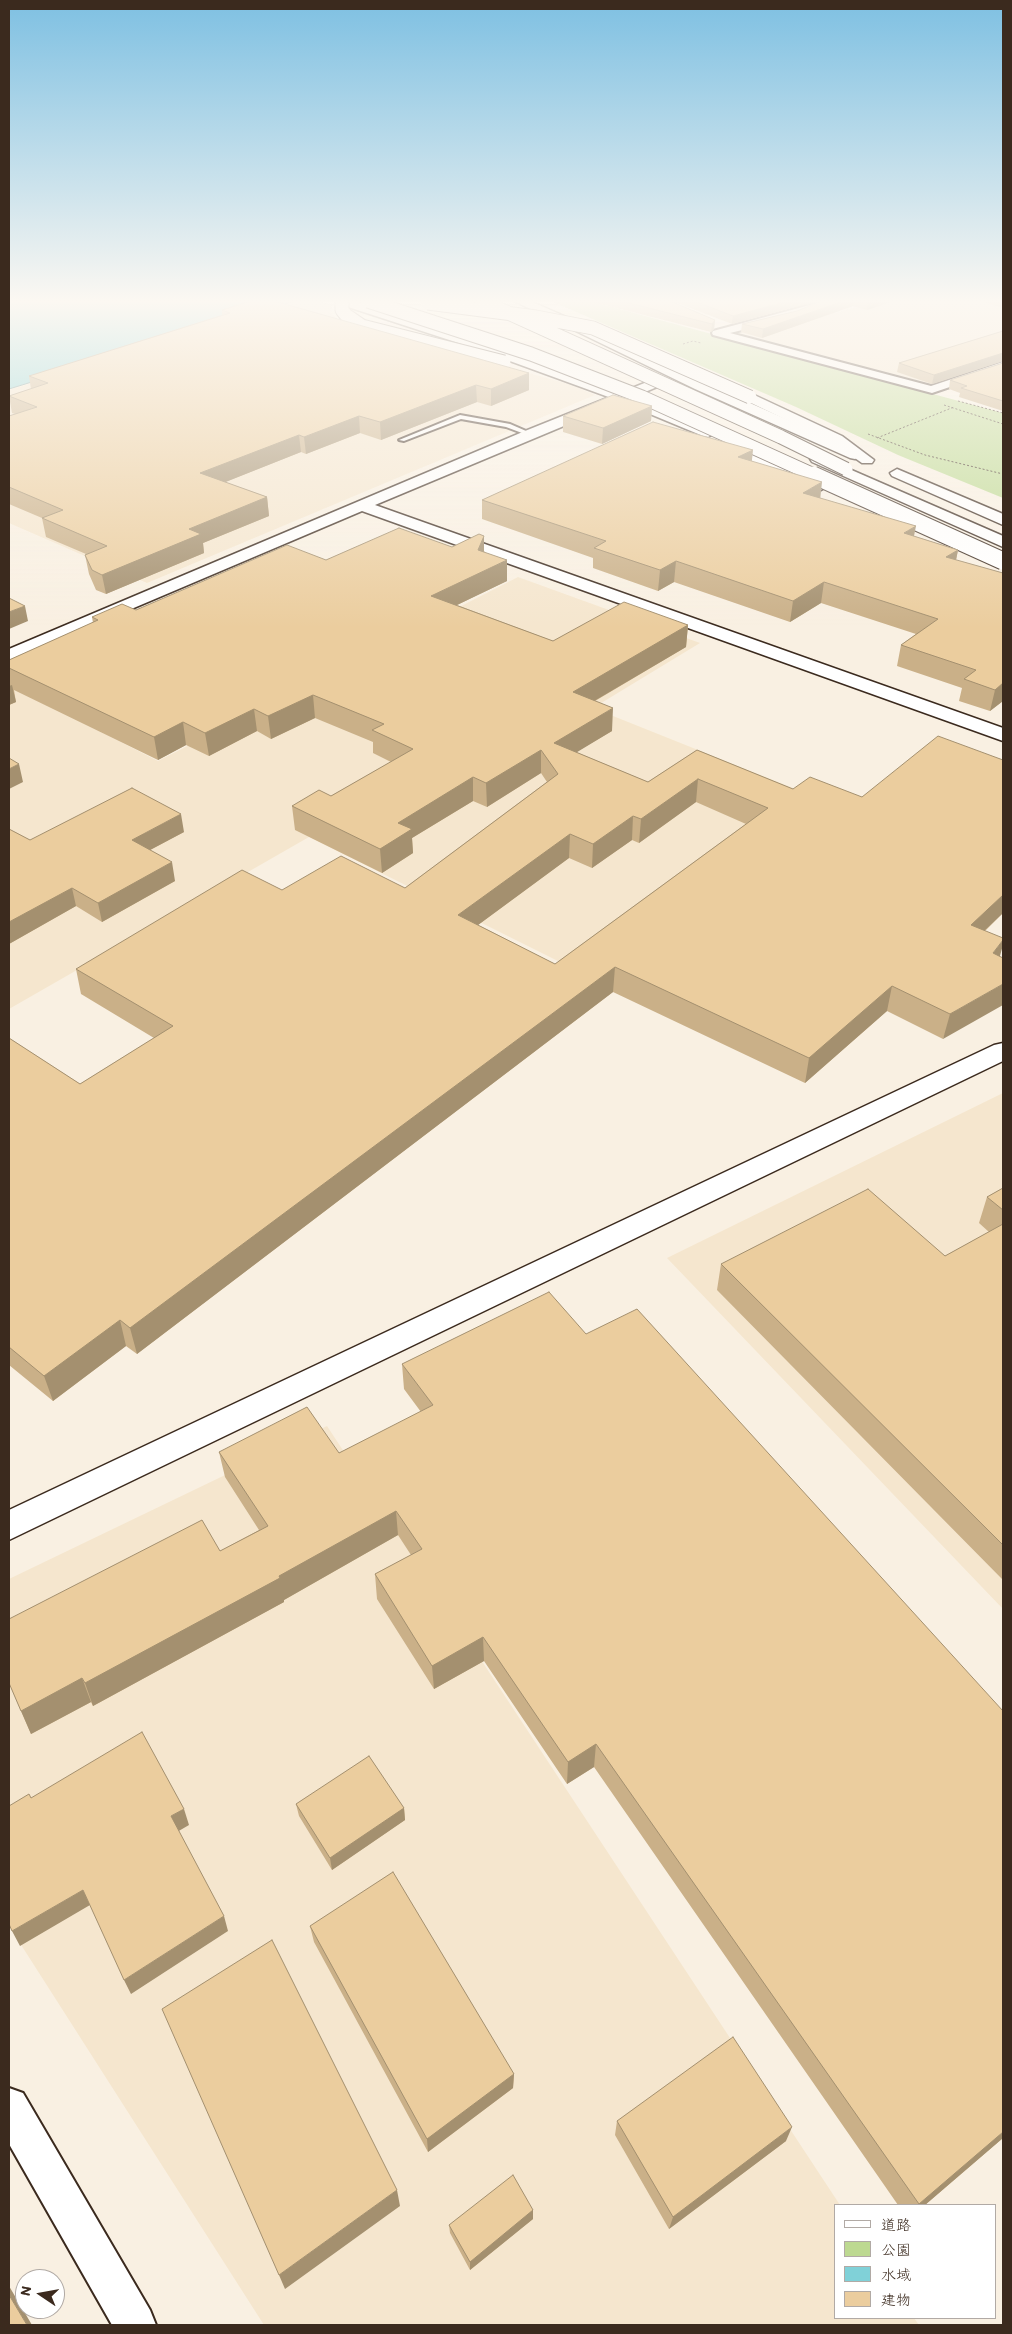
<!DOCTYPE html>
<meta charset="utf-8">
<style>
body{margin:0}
#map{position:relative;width:1012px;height:2334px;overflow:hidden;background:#f9f0e2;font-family:Itim,"Klee One",sans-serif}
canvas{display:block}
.frame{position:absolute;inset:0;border:10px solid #3b2a1e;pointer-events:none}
.legend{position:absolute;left:834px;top:2204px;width:162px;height:115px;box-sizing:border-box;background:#fff;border:1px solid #b1aaa5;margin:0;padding:6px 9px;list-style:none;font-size:15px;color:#3b2a1e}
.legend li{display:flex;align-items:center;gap:10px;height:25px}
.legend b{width:25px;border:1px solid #b1aaa5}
.north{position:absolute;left:15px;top:2269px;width:50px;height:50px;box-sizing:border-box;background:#fff;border:1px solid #b1aaa5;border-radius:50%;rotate:282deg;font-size:14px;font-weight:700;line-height:20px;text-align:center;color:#3b2a1e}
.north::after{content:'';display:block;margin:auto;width:18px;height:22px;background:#3b2a1e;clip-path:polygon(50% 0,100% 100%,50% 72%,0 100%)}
</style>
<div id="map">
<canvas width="1012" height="2334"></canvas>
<div class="frame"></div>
<ul class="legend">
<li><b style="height:6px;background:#fff"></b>道路</li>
<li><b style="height:14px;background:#bdd991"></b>公園</li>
<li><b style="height:14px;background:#80d1d8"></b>水域</li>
<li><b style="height:14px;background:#ebcd9e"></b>建物</li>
</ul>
<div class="north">N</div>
</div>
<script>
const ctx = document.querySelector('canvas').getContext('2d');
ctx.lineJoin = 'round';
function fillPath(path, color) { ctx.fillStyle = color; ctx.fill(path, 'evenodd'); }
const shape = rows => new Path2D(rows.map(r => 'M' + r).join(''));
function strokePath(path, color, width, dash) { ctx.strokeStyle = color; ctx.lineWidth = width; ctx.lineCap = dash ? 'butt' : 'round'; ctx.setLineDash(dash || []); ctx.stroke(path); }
const built = shape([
 [295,301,317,301,332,305,330,312,339,320,572,385,595,395,147,583,9,523,9,390],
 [878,301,1003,301,1003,361,933,385,921,385,730,335,730,332,821,308,836,313],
 [518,577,700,643,593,708,808,794,574,969,309,837,9,1009,9,685,158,761],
 [1003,1093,1003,1609,667,1258],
 [327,1426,840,2205,836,2205,836,2318,914,2318,919,2325,264,2325,9,1926,9,1579]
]);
const green = shape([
 [551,301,590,301,1003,413,1003,498,898,455,796,407]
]);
const water = shape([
 [9,301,295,301,9,389,9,301]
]);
const path = shape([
 [683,344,693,341,701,343],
 [958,401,1003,413],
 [944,405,1003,424],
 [868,434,925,455,1003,474],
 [877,438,954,407]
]);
const service = shape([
 [460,415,510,424,533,434,530,436,506,427,461,419,404,441,399,440,460,415]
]);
const minor = shape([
 [825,301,841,301,795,317,730,333,931,386,1003,362,1003,369,932,393,713,335,712,333,713,331,825,301],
 [9,2088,23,2093,150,2310,156,2325,112,2325,9,2144,9,2088]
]);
const tertiary = shape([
 [652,380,657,381,659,384,657,387,375,505,1003,728,1003,741,362,511,9,661,9,649,525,431,652,380],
 [1003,1043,1003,1061,9,1540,9,1510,994,1045,1003,1043]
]);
const primary = shape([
 [514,301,530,301,610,336,705,383,860,452,862,455,855,459,850,458,695,389,514,301],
 [619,392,713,430,715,433,708,437,703,436,614,399,612,396,619,392],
 [817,455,1003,536,1003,547,812,462,810,459,812,456,817,455],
 [897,469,1003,514,1003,525,892,476,890,473,897,469]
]);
const motorway = shape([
 [337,301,355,301,485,343,624,393,626,396,624,399,614,399,477,349,339,304,337,301],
 [750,393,842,436,874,460,872,463,862,463,832,442,745,400,743,397,750,393],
 [742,448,826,482,829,485,821,490,816,488,737,455,735,452,737,449,742,448]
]);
const motorwayBridgeFar1 = shape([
 [342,301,342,310,346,315,362,326,504,362],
 [368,301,531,354,642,397,816,476],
 [482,301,781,437,846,469],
 [428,303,536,317,593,328,750,397]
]);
const motorwayBridge = shape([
 [813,475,1003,561]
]);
const wall = shape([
 [589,301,670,301,715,320,714,329,711,332],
 [672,301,817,301,732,324],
 [822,301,893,301,867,310,853,306,762,338,741,332,742,324,797,311],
 [980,301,1003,301,1003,308],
 [222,310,529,373,529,390,491,406,477,402,381,440,360,433,306,454,301,452,225,482,267,497,269,516,203,543,204,553,106,594,96,590,89,574,85,555,86,554,46,537,42,518,9,504,9,416,15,414,12,413,9,396,31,389,29,376,222,315],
 [1003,331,1003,361,932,384,897,372,899,363],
 [1003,363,1003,411,959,397,960,393,949,389,950,380],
 [652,406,651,421,602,444,563,432,563,416],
 [751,461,820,498,914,536,958,550,956,560,1003,573,1003,701,990,711,959,701,962,688,897,666,901,645,916,634,821,603,790,622,674,582,658,591,593,568,593,558,482,519,482,500],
 [484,536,484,551,507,581,457,605,553,641,688,625,686,647,595,701,612,731,576,752,648,782,697,750,793,789,862,797,1003,760,1003,913,985,931,943,1039,887,1011,805,1083,613,992,137,1354,126,1346,53,1401,9,1365,9,1038,80,1084,154,1038,81,994,76,969,282,890,405,888,547,782,541,773,487,807,473,801,412,838,413,853,382,873,295,830,292,806,331,796,391,762,373,753,373,742,315,718,271,739,257,731,209,756,186,745,158,760,14,690,16,702,9,705,9,660,93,623,92,617,136,610,326,560,452,547],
 [696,802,746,824,555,964,478,925,569,858,592,868,632,840,639,843],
 [9,829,30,840,184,832,150,850,175,881,102,922,76,906,9,944],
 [1003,1188,1003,1580,717,1290,721,1264,945,1256,989,1232,979,1223,987,1197],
 [402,1364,1003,2138,925,2205,898,2205,594,1767,567,1784,484,1661,434,1689,377,1599,375,1574,411,1555,398,1535,284,1600,284,1602,93,1706,91,1702,31,1734,9,1683,220,1551,259,1530,225,1477,219,1452,339,1453,421,1412,404,1389],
 [296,1804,404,1808,405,1820,332,1870,299,1816],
 [310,1926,514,2074,513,2088,428,2152,314,1942],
 [617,2121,786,2141,669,2229,615,2135],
 [533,2210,533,2219,470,2270,450,2233,449,2225]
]);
const shadedWall = shape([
 [788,301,817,301,732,324,733,316],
 [844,301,854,301,853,306,762,338,763,329],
 [868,301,893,301,867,310],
 [715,320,714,329,711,332,712,324],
 [1003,353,1003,361,932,384,934,375],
 [529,373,529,390,491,406,491,389],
 [476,385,477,402,381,440,380,422],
 [652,406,651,421,602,444,603,428],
 [359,416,360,433,306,454,304,437],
 [299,435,301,452,203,491,200,473],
 [753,450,751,469,738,457],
 [822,482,820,501,803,493],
 [267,497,269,516,203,543,204,553,106,594,102,575,189,529],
 [916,526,912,546,904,533],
 [484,536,484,557,478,550],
 [958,550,954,570,946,557],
 [507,560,507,581,432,617,431,596],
 [676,561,674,582,658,591,660,570],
 [824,582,821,603,790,622,793,601],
 [25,606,28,621,9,629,9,612],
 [688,625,686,647,572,714,573,692],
 [1003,683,1003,701,990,711,995,690],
 [12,685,16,702,9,705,9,686],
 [313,695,315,718,271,739,268,716],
 [613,708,612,731,554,766,554,743],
 [254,709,257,731,209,756,205,733],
 [183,722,186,745,158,760,154,737],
 [541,750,541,773,487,807,486,783],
 [19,764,23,782,9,789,9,769],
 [473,777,473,801,412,838,413,853,382,873,380,849,398,823],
 [698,779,696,802,639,843,641,819],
 [181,814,184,832,135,858,132,840],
 [633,816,632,840,592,868,593,844],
 [570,834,569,858,459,939,458,915],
 [172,862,175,881,102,922,98,903],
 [72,888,76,906,9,944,9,922],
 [1003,895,1003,913,965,949,971,925],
 [1003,940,1003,945,998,963,993,953],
 [615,967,613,992,137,1354,130,1328],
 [1003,984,1003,1005,943,1039,950,1014],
 [892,986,887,1011,805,1083,809,1058],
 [120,1320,126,1346,53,1401,44,1376],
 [396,1511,398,1535,284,1600,284,1602,93,1706,85,1683],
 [483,1637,484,1661,434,1689,432,1666],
 [82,1678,91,1702,31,1734,21,1711],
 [596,1744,594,1767,567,1784,568,1762],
 [404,1808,405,1820,332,1870,330,1858],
 [184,1809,189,1825,177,1832,171,1816],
 [83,1890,90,1905,20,1946,12,1931],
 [224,1916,228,1931,131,1994,124,1980],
 [514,2074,513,2088,428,2152,427,2139],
 [792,2127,786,2141,669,2229,673,2217],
 [1003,2132,1003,2138,925,2205,918,2205],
 [397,2190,400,2206,285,2289,279,2275],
 [533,2210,533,2219,470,2270,470,2262],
 [9,2286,32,2325,27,2325,9,2295]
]);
const building = shape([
 [251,301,274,301,529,373,491,389,476,385,380,422,359,416,304,437,299,435,200,473,267,497,189,529,201,534,102,575,92,570,85,555,107,546,42,518,63,510,9,487,9,416,37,407,9,396,48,383,29,376,230,313,222,310,251,301],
 [621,301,670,301,715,320,712,324,621,301],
 [694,301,788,301,733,316,694,301],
 [821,301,844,301,763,329,742,324,797,311,821,301],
 [1003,331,1003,353,934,375,899,363,1003,331],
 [1003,363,1003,401,961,388,967,386,950,380,1003,363],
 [613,395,652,406,603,428,563,416,613,395],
 [653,422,753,450,738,457,822,482,803,493,916,526,904,533,958,550,946,557,1003,573,1003,683,995,690,964,679,976,670,901,645,938,619,824,582,793,601,676,561,660,570,594,548,606,541,482,500,653,422],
 [399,528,452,547,479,534,484,536,478,550,507,560,431,596,553,641,624,602,688,625,573,692,613,708,554,743,648,782,697,750,793,789,810,777,862,797,938,736,1003,760,1003,895,971,925,1003,938,1003,940,993,953,1003,958,1003,984,950,1014,892,986,809,1058,615,967,130,1328,120,1320,44,1376,9,1347,9,1038,80,1084,173,1026,76,969,242,870,282,890,341,856,405,888,558,774,541,750,486,783,473,777,398,823,412,829,380,849,292,806,319,790,331,796,413,749,372,730,384,724,313,695,268,716,254,709,205,733,183,722,154,737,9,668,9,660,98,620,92,617,122,604,136,610,287,545,326,560,399,528],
 [698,779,768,808,555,964,458,915,570,834,593,844,633,816,641,819,698,779],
 [9,598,25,606,9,612,9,598],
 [9,758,19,764,9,769,9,758],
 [132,788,181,814,132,840,172,862,98,903,72,888,9,922,9,829,30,840,132,788],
 [1003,1188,1003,1210,987,1197,1003,1188],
 [868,1189,945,1256,1003,1224,1003,1545,721,1264,868,1189],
 [549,1292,586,1334,637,1309,1003,1711,1003,2132,919,2204,596,1744,568,1762,483,1637,432,1666,375,1574,422,1549,396,1511,279,1576,280,1578,85,1683,82,1678,21,1711,9,1683,9,1619,202,1520,220,1551,268,1526,219,1452,307,1407,339,1453,433,1405,402,1364,549,1292],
 [142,1732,184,1809,171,1816,224,1916,124,1980,83,1890,12,1931,9,1924,9,1806,29,1794,31,1798,142,1732],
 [369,1756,404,1808,330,1858,296,1804,369,1756],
 [393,1872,514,2074,427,2139,310,1926,393,1872],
 [272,1940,397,2190,279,2275,162,2009,272,1940],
 [733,2037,792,2127,673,2217,617,2121,733,2037],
 [513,2175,533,2210,470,2262,449,2225,513,2175],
 [9,2295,27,2325,9,2325,9,2295]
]);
fillPath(built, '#f5e6ce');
fillPath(green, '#bdd991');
fillPath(water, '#80d1d8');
strokePath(water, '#648e8e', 1);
strokePath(service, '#3b2a1e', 4);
strokePath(minor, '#3b2a1e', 4);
strokePath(tertiary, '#3b2a1e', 3);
strokePath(primary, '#3b2a1e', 3);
strokePath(motorway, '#3b2a1e', 3);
strokePath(path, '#3b2a1e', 1, [2, 2]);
fillPath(service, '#fff');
fillPath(minor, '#fff');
fillPath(tertiary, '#fff');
fillPath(primary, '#fff');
fillPath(motorway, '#fff');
strokePath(motorwayBridgeFar1, '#3b2a1e', 15, []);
strokePath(motorwayBridge, '#3b2a1e', 19, []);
strokePath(motorwayBridgeFar1, '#fff', 13);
strokePath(motorwayBridge, '#fff', 17);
fillPath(wall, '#cab088');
fillPath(shadedWall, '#a4906f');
fillPath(building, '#ebcd9e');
strokePath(building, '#a4906f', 1);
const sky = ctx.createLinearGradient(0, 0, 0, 628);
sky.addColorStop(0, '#7ec0e2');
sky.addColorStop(0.48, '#fcf8f2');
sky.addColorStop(1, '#fcf8f200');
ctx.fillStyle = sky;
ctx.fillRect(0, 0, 1012, 628);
</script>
